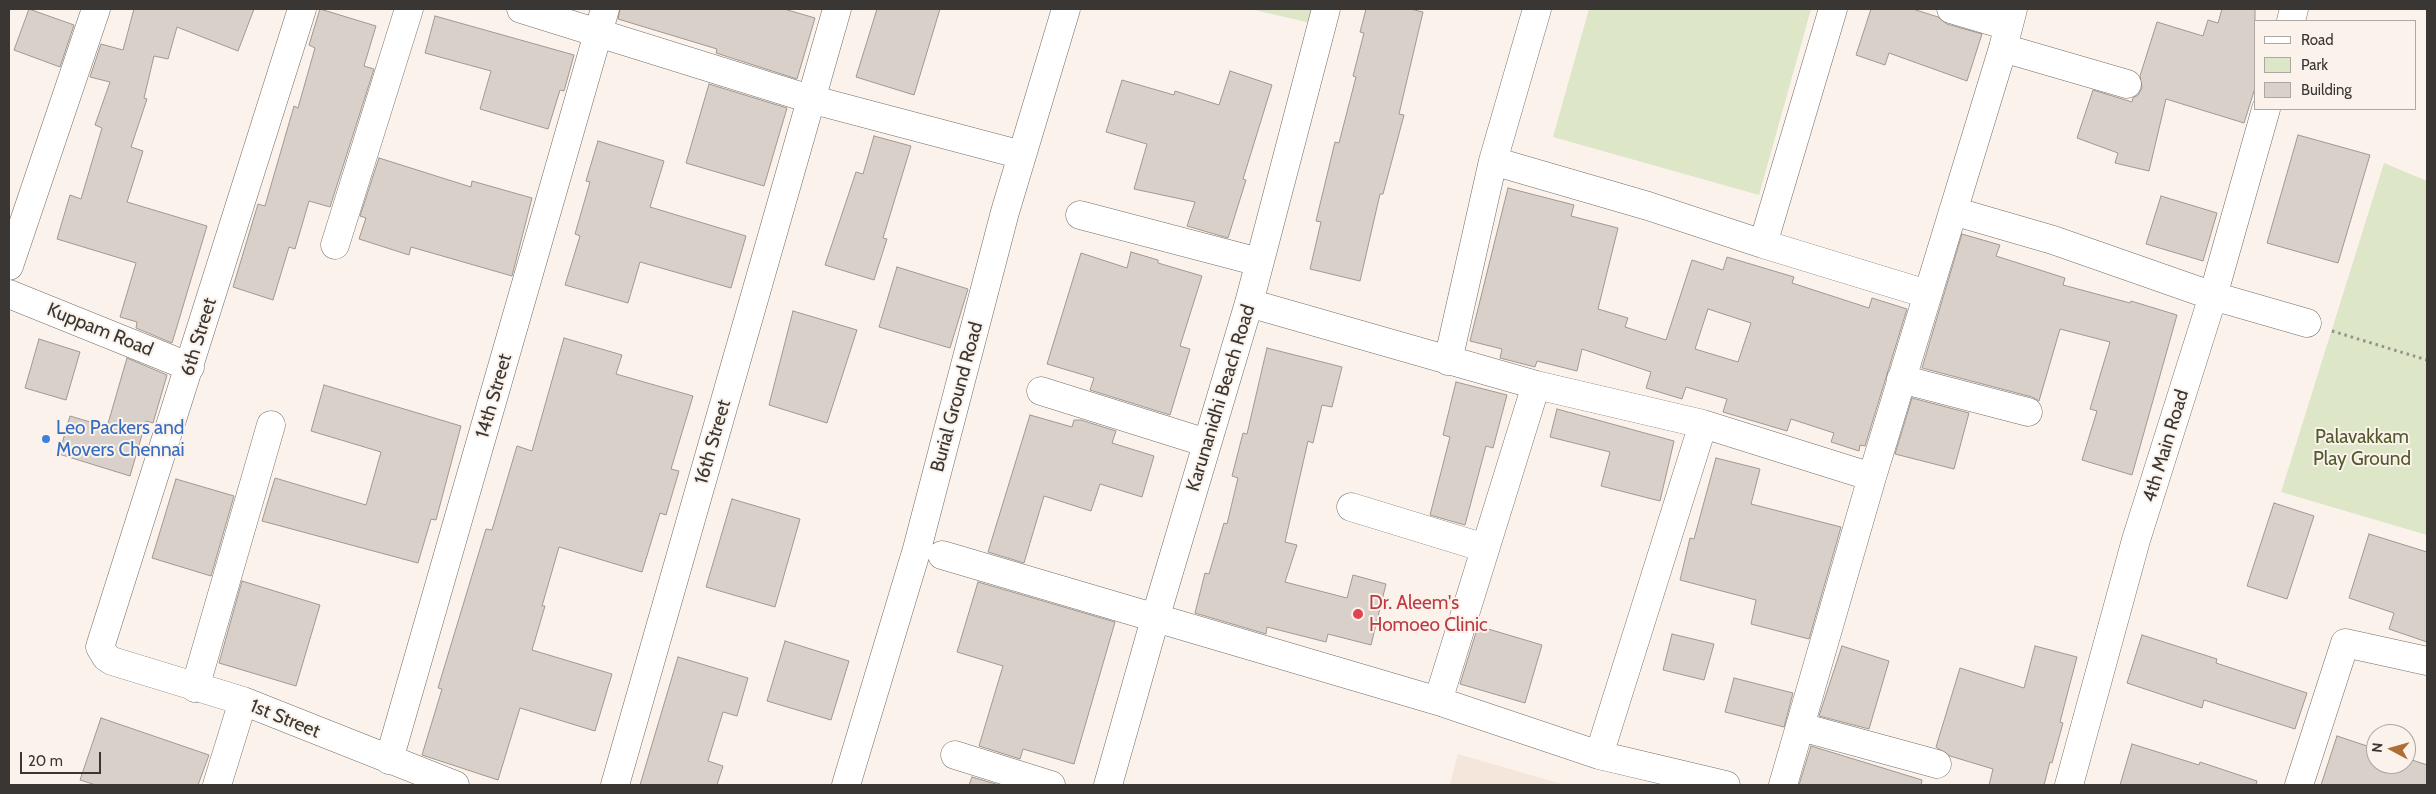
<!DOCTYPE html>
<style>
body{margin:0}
#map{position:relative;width:2436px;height:794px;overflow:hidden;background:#faf2eb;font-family:Cabin,sans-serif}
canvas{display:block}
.frame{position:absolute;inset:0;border:10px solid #393633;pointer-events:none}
.legend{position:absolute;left:2254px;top:20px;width:162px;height:90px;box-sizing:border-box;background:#faf2eb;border:1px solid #ada7a1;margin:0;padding:6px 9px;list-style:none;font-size:15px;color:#393633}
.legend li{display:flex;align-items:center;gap:10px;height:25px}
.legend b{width:25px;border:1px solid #ada7a1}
.north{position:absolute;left:2366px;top:724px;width:50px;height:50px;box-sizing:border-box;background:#faf2eb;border:1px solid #ada7a1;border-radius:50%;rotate:276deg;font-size:14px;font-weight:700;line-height:20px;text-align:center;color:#393633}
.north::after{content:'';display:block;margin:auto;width:18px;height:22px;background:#ae6f35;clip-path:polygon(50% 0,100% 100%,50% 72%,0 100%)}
.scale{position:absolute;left:20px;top:752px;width:81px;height:22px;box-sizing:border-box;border:2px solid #393633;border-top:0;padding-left:6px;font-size:15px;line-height:18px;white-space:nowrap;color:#393633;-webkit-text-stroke:4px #faf2eb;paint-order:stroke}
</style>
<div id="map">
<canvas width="2436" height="794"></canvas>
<div class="frame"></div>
<ul class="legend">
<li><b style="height:6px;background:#fff"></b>Road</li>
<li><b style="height:14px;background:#dee6c8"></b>Park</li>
<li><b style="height:14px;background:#d8d0c9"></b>Building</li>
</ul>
<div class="north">N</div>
<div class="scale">20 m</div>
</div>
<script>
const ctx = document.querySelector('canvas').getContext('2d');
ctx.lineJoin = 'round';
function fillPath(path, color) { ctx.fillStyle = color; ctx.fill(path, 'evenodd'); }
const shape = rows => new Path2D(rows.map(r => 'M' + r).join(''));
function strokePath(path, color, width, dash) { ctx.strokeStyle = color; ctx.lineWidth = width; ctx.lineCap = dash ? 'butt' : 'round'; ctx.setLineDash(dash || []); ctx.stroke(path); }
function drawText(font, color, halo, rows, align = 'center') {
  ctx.font = font + ' Cabin,sans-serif'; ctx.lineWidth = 4; ctx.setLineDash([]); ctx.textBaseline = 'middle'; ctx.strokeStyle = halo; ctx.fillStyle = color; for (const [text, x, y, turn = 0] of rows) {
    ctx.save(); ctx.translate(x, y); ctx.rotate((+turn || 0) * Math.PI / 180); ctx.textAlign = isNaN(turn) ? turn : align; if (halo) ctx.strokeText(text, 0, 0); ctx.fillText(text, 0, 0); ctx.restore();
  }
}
const built = shape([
 [1458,754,1565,785,1450,785]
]);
const green = shape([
 [1250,9,1315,9,1311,23],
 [1589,9,1811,9,1759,195,1553,137],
 [2384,163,2427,181,2427,535,2281,492]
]);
const building = shape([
 [29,9,74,25,60,67,14,50,29,9],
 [134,9,254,9,238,51,177,27,168,59,154,56,144,98,147,99,131,147,143,151,127,202,207,226,172,343,136,328,137,322,120,317,136,263,57,239,70,195,81,199,102,128,95,125,110,82,90,77,101,44,123,50,134,9],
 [320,9,376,26,364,66,374,69,330,207,309,201,295,249,289,247,273,300,233,287,258,204,265,206,294,106,298,108,315,48,309,45,320,9],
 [620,9,784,9,815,18,797,79,716,53,717,49,618,19,620,9],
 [877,9,940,9,914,95,856,77,877,9],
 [1366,9,1410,9,1423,12,1399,114,1404,115,1383,194,1380,194,1360,281,1310,269,1321,222,1316,221,1335,142,1339,143,1356,77,1353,76,1364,33,1360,32,1366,9],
 [1871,9,1913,9,1938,17,1947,24,1982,34,1967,81,1889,53,1885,65,1856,55,1871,9],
 [2222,9,2255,9,2255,88,2244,123,2166,99,2149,171,2115,163,2118,153,2077,138,2093,90,2132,102,2133,98,2138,95,2142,88,2140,76,2157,22,2203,36,2208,20,2218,23,2222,9],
 [435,16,574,55,564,91,560,90,548,129,480,109,491,71,425,53,435,16],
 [1230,71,1272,85,1243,179,1246,180,1228,238,1187,226,1195,202,1134,189,1147,144,1106,132,1122,80,1174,95,1175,91,1219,105,1230,71],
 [709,84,787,108,764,186,686,163,709,84],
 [2298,135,2370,155,2338,263,2267,243,2298,135],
 [874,136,911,146,883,238,887,239,874,280,825,265,856,172,863,174,874,136],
 [598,141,664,161,650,207,746,236,731,288,640,262,628,303,565,285,580,236,575,234,590,182,586,181,598,141],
 [379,158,471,187,472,181,532,198,512,276,411,247,409,255,359,239,366,218,360,216,379,158],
 [1508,188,1574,205,1571,216,1618,228,1598,309,1628,318,1625,327,1666,340,1692,260,1723,270,1727,257,1794,277,1792,283,1869,308,1872,298,1907,309,1865,446,1860,445,1859,451,1831,442,1834,433,1791,419,1787,431,1723,412,1727,399,1686,387,1682,399,1646,388,1651,372,1582,349,1577,371,1537,361,1535,367,1500,358,1502,349,1470,341,1508,188],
 [1708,309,1751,323,1738,362,1695,349,1708,309],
 [2161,196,2217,213,2203,261,2146,244,2161,196],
 [1962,234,2000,245,1996,256,2065,278,2063,285,2130,303,2131,301,2177,315,2132,475,2082,460,2097,411,2090,409,2110,342,2060,329,2039,401,2032,397,1922,368,1962,234],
 [1131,252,1158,260,1158,263,1202,276,1180,346,1190,349,1170,415,1090,390,1094,378,1047,364,1081,253,1127,268,1131,252],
 [897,267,968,289,950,348,879,327,897,267],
 [793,311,857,330,827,423,769,405,793,311],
 [564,338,622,355,616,374,693,396,671,469,679,471,666,515,660,513,642,572,559,547,542,606,545,606,532,650,612,674,595,731,520,708,498,780,422,755,442,689,438,688,486,529,492,530,517,446,532,451,564,338],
 [39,339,80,352,66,400,25,388,39,339],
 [1267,348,1342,367,1332,407,1322,405,1313,443,1308,441,1285,542,1297,545,1285,582,1347,598,1353,575,1386,584,1371,645,1328,634,1326,642,1267,627,1266,634,1195,613,1205,573,1209,574,1224,523,1227,524,1238,478,1232,476,1243,433,1247,434,1267,348],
 [127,358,167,375,153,423,146,421,130,476,59,454,70,416,107,427,127,358],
 [1456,382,1507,395,1493,448,1486,446,1465,525,1430,515,1450,437,1443,435,1456,382],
 [324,385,461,426,436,520,431,519,418,563,262,521,275,478,366,505,381,452,311,431,324,385],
 [1912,398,1969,413,1954,469,1895,454,1912,398],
 [1557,409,1674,441,1660,501,1601,486,1610,452,1550,437,1557,409],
 [1030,415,1072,427,1074,420,1081,420,1116,431,1112,443,1154,456,1142,497,1100,484,1091,511,1044,496,1024,563,988,552,1030,415],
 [1716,458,1760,469,1751,504,1841,527,1809,639,1751,624,1756,600,1680,580,1690,538,1694,539,1716,458],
 [176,479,234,496,211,576,152,558,176,479],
 [732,499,800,519,775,607,706,587,732,499],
 [2274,503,2314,516,2287,599,2247,586,2274,503],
 [2369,534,2427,552,2427,642,2389,629,2394,613,2349,598,2369,534],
 [242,581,320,605,296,686,219,663,242,581],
 [978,582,1115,622,1074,764,1023,749,1020,759,979,746,1003,666,957,652,978,582],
 [1478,626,1542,645,1525,703,1460,684,1478,626],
 [1672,634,1714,644,1704,680,1663,670,1672,634],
 [2142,635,2217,659,2216,663,2307,693,2295,729,2204,700,2202,708,2127,683,2142,635],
 [785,641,849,661,831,720,767,701,785,641],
 [1842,646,1889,661,1869,729,1819,716,1842,646],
 [2035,646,2077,657,2060,722,2063,723,2052,763,2050,762,2044,785,1989,785,1993,769,1950,756,1936,747,1960,668,2024,688,2035,646],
 [678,657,748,678,737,716,723,712,708,761,723,766,717,785,640,785,678,657],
 [1734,678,1793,693,1784,727,1725,712,1734,678],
 [101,718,209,755,198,785,96,785,80,780,101,718],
 [2337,736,2376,749,2376,764,2406,764,2406,758,2427,765,2427,785,2321,785,2337,736],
 [2132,744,2199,765,2200,762,2257,781,2256,785,2120,785,2132,744],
 [1811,746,1922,780,1921,785,1799,785,1811,746],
 [972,777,999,785,969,785,972,777]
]);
const path = shape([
 [2332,331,2427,360]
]);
const minor = shape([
 [302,9,100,647,106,657,112,661,243,701,455,785],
 [521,9,810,99,1022,155],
 [1951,9,2008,26],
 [2291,21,2294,9],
 [2003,48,2127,84],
 [1493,161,1648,206,1763,244,1833,9],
 [1953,211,2053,240,2213,296,2307,323],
 [1080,215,1259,262],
 [1763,244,1927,294],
 [335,245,409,9],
 [9,266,96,9],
 [9,294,190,367],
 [1249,303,1536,385,1703,424,1872,477],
 [1448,361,1493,161,1537,9],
 [1901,379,2028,412],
 [1041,391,1207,443],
 [1351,507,1485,548],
 [942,555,1438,701,1599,755,1726,785],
 [195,688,271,425],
 [1438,701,1536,385],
 [1801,727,1937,764],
 [955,755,1051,785],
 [1599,755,1703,424],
 [389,760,605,9],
 [217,785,243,701],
 [615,785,837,9],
 [846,785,917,549,1005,212,1066,9],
 [1108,785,1155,619,1249,303,1326,9],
 [1783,785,1872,477,2003,48,2013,9],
 [2069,785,2136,540,2213,296,2266,109],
 [2299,785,2345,643,2427,661]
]);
const markers = [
 [46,439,5,"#3f7fe0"],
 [1358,614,6,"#e0444e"]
];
const streetNames = [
 ["Kuppam Road",100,330,22],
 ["6th Street",199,337,-73],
 ["14th Street",494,396,-74],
 ["Burial Ground Road",957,397,-75],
 ["Karunanidhi Beach Road",1221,398,-73],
 ["16th Street",713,442,-74],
 ["4th Main Road",2166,446,-73],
 ["1st Street",285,719,22]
];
const shopNames = [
 ["Leo Packers and",56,428],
 ["Movers Chennai",56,450]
];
const parkNames = [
 ["Palavakkam",2362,437],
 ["Play Ground",2362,459]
];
const healthNames = [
 ["Dr. Aleem's",1369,603],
 ["Homoeo Clinic",1369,625]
];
fillPath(built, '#f4e6da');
fillPath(green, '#dee6c8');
fillPath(building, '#d8d0c9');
strokePath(building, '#a09892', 1);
strokePath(minor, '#746d67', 29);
strokePath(path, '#96918c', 3, [2.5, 4]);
strokePath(minor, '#fff', 28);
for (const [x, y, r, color] of markers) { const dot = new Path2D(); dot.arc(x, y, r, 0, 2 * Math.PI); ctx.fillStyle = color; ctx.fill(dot); strokePath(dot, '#faf2eb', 2); }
drawText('19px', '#393633', '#faf2eb', streetNames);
drawText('19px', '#366cbe', '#faf2eb', shopNames, 'left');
drawText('19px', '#505a2a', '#faf2eb', parkNames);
drawText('19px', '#be3a42', '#faf2eb', healthNames, 'left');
</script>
